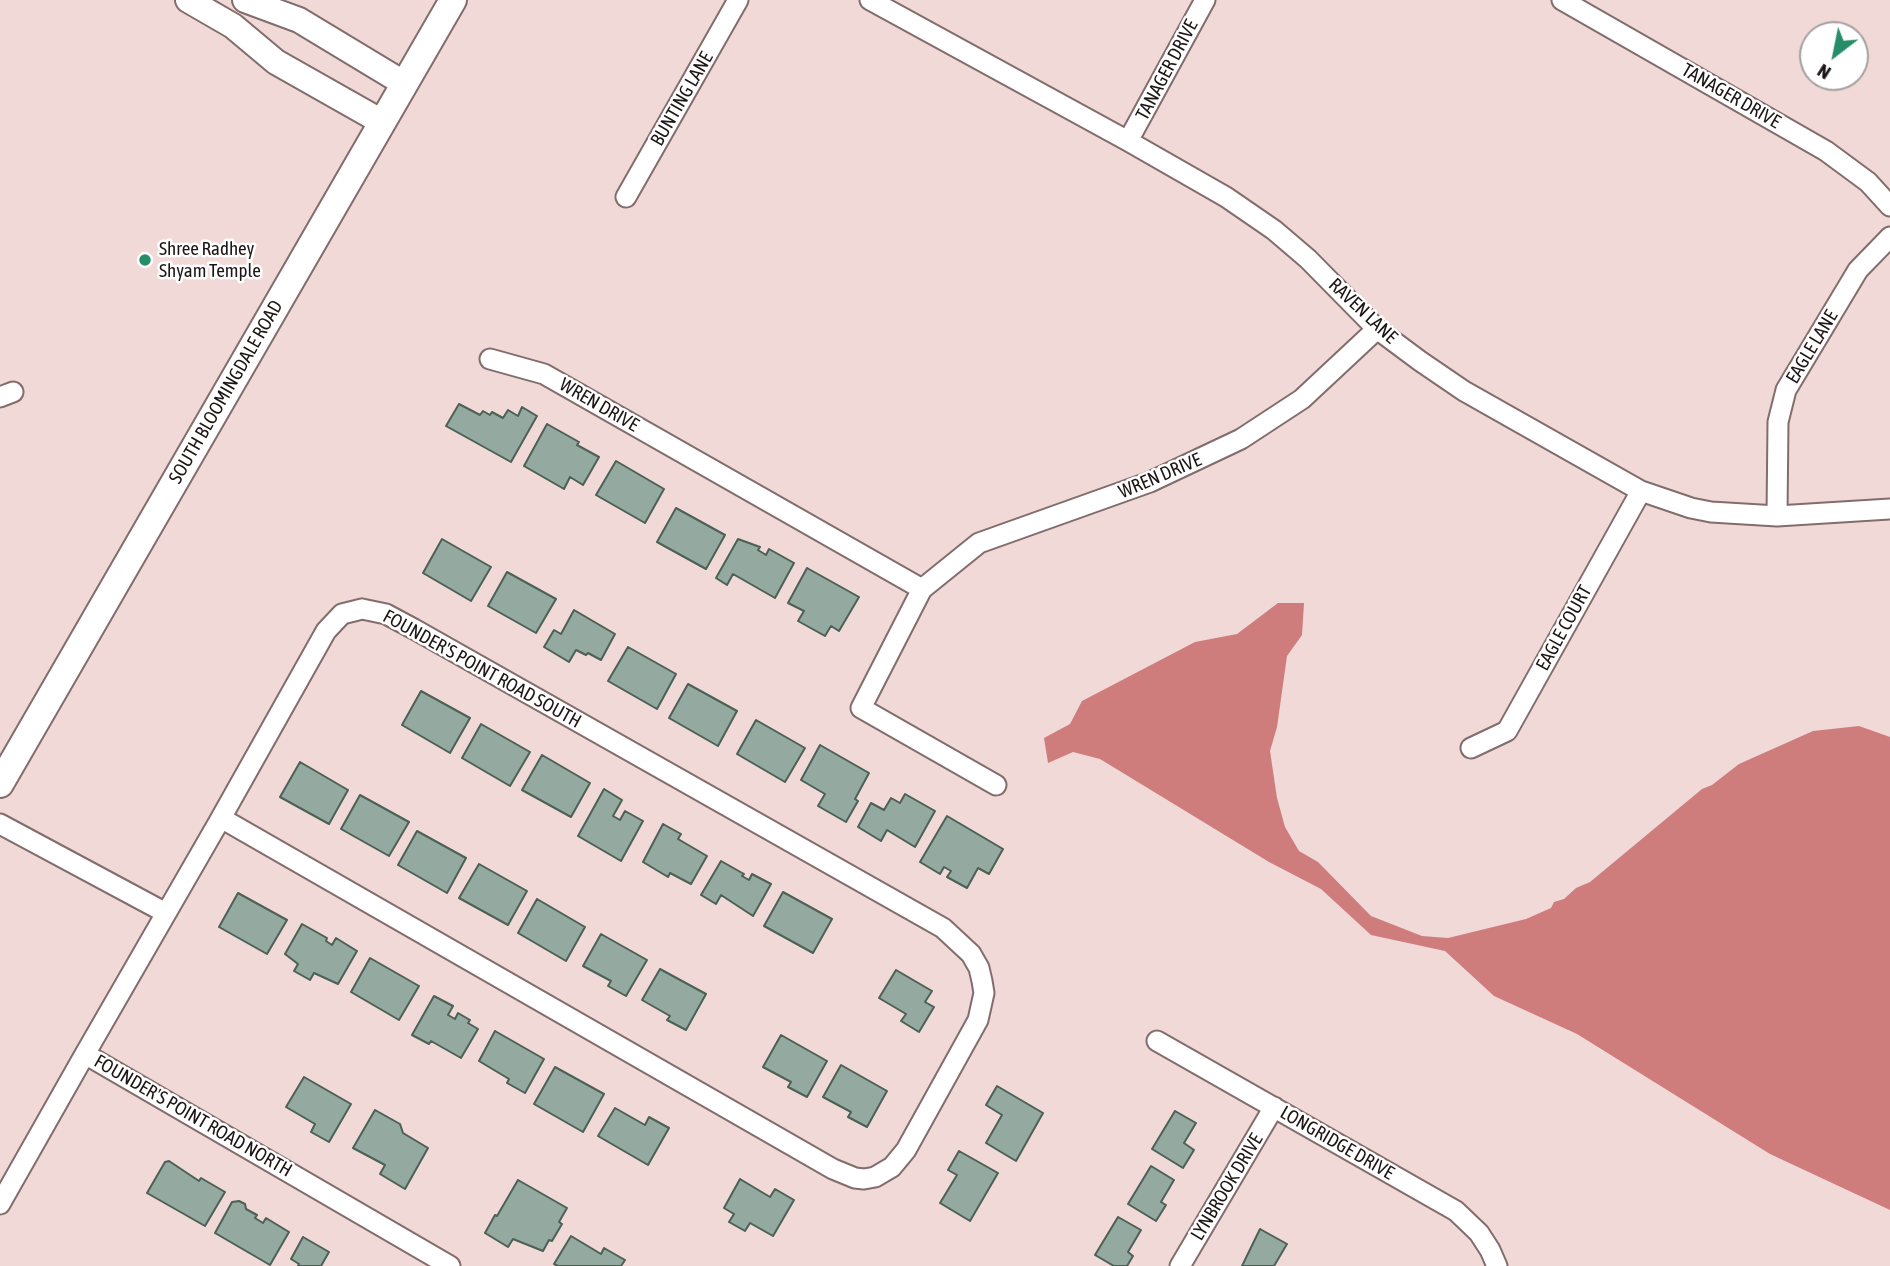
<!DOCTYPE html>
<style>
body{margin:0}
#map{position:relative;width:1890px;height:1266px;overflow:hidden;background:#f1d9d7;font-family:"Asap Condensed",sans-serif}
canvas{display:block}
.north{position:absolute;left:1799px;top:21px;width:70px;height:70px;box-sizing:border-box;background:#fff;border:2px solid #a5a1a1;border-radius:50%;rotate:212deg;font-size:19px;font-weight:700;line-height:28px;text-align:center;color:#1d1515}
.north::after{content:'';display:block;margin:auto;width:24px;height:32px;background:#278d69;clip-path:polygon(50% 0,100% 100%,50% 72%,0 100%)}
</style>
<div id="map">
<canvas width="1890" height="1266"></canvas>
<div class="north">N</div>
</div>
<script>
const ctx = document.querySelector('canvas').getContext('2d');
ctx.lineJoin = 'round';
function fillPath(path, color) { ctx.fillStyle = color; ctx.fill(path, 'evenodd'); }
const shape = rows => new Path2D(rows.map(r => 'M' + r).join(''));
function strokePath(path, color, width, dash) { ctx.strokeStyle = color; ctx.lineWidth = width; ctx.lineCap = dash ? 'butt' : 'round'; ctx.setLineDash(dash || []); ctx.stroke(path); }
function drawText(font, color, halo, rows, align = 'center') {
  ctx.font = font + ' "Asap Condensed",sans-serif'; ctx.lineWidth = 5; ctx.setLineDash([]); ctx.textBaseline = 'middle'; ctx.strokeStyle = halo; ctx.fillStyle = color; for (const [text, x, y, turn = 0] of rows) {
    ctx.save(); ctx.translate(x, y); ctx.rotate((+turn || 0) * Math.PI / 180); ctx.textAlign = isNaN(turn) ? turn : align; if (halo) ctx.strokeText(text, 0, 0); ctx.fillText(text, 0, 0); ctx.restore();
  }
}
const water = shape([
 [1278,603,1304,603,1302,635,1287,656,1277,727,1270,751,1277,798,1285,827,1299,851,1318,862,1371,916,1422,936,1448,938,1526,919,1551,908,1554,902,1564,899,1576,888,1590,882,1702,789,1712,785,1739,764,1813,731,1859,726,1890,737,1890,1210,1770,1154,1577,1034,1494,996,1445,951,1371,935,1321,889,1269,862,1100,759,1073,752,1048,763,1044,738,1070,724,1082,701,1195,642,1237,634]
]);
const building = shape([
 [459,404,480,415,483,411,490,415,492,412,503,418,508,410,518,416,522,407,537,416,511,462,446,426,459,404],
 [547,424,579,442,577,445,599,457,583,485,570,477,564,489,524,466,547,424],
 [616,461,664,489,645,523,596,495,616,461],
 [676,508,725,535,706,569,657,542,676,508],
 [442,539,491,567,471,601,423,573,442,539],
 [738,539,760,547,758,550,766,555,769,549,794,563,775,598,733,574,727,585,716,578,738,539],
 [807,568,859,597,839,631,831,626,825,636,798,621,804,611,788,603,807,568],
 [507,572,556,599,536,633,488,606,507,572],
 [574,610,615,634,601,660,588,653,586,655,576,650,569,662,544,647,554,630,561,634,574,610],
 [628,647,676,674,657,709,608,681,628,647],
 [688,684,737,711,718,746,669,718,688,684],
 [421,691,470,718,450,753,402,725,421,691],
 [756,720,805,748,785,782,737,754,756,720],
 [481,724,530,752,510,786,462,758,481,724],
 [820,745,869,773,855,799,858,801,846,822,818,806,825,794,801,780,820,745],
 [542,755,590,783,571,817,522,790,542,755],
 [300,762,348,790,329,824,280,797,300,762],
 [604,789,622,800,613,816,620,820,625,811,643,821,621,861,578,836,604,789],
 [905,794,935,811,915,847,887,830,881,841,858,827,871,803,884,810,891,798,900,803,905,794],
 [360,795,409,822,389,856,341,829,360,795],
 [947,816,1003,849,989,874,978,868,967,888,947,877,951,871,944,867,940,874,920,862,947,816],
 [663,824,681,834,678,839,707,856,691,884,670,873,668,877,643,862,663,824],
 [417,831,466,858,447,893,398,865,417,831],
 [721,861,744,874,742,876,749,880,752,874,771,884,753,916,721,895,716,904,701,895,721,861],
 [479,864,527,891,508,925,459,898,479,864],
 [783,892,832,919,813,953,764,926,783,892],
 [238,893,287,920,267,954,219,927,238,893],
 [537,899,585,927,566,961,518,933,537,899],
 [302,924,327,938,326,941,332,945,336,938,357,951,338,984,314,973,310,980,294,971,298,964,285,954,302,924],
 [601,934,647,960,626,996,608,986,611,981,583,966,601,934],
 [370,958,419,986,399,1020,351,992,370,958],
 [660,969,706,994,686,1030,667,1020,670,1016,642,1000,660,969],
 [896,970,932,991,925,1002,934,1007,919,1032,901,1021,906,1014,879,998,896,970],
 [434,996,453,1006,448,1015,455,1019,458,1013,470,1020,468,1023,478,1029,461,1058,431,1041,429,1044,412,1035,434,996],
 [495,1031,544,1059,525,1093,507,1083,509,1079,479,1061,495,1031],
 [781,1035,827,1061,807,1097,788,1087,791,1082,763,1067,781,1035],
 [841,1065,887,1091,867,1127,848,1117,851,1112,823,1097,841,1065],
 [555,1067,604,1094,583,1132,534,1104,555,1067],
 [304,1077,351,1104,329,1142,311,1132,315,1124,286,1107,304,1077],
 [997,1086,1043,1113,1016,1161,986,1143,1002,1115,986,1105,997,1086],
 [615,1108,645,1125,649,1117,669,1128,648,1165,598,1136,615,1108],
 [375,1110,400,1124,403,1133,428,1148,405,1189,380,1174,385,1165,353,1148,375,1110],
 [1175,1111,1196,1123,1184,1143,1194,1150,1183,1168,1152,1149,1175,1111],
 [959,1151,998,1173,970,1221,940,1203,957,1175,948,1170,959,1151],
 [169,1161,199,1181,201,1178,225,1192,205,1226,147,1193,165,1162,169,1161],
 [1151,1166,1174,1180,1161,1202,1166,1205,1156,1221,1128,1204,1151,1166],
 [740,1179,770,1197,775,1189,794,1200,773,1236,750,1223,745,1231,729,1222,734,1214,724,1208,740,1179],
 [518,1180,567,1208,559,1222,562,1224,552,1241,549,1240,543,1251,513,1239,508,1247,485,1233,495,1215,497,1216,518,1180],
 [239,1201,245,1204,246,1209,257,1215,255,1218,263,1223,266,1218,289,1232,270,1265,215,1233,232,1202,239,1201],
 [1118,1217,1141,1230,1128,1252,1133,1256,1127,1266,1114,1266,1095,1255,1118,1217],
 [1260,1229,1287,1244,1274,1266,1242,1266,1260,1229],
 [571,1236,601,1254,604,1248,625,1260,621,1266,558,1266,554,1264,571,1236],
 [303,1237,329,1252,321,1266,298,1266,299,1264,291,1259,303,1237]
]);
const minor = shape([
 [870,0,1128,141,1226,197,1274,230,1308,259,1377,329,1420,361,1464,391,1641,491,1691,508,1711,512,1777,516,1890,509],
 [1562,0,1826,151,1868,182,1890,206],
 [1128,141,1205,0],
 [626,197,738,0],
 [490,359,544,374,922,589,979,543,1150,482,1241,439,1302,399,1377,329],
 [0,397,13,392],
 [1777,516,1778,422,1786,390,1858,270,1890,237],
 [922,589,861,708,996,785],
 [362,609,386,614,414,629,943,928,971,954,979,968,982,981,984,993,978,1020,906,1150,892,1167,875,1177,864,1179,855,1178,833,1169,221,818,326,631,342,614,362,609],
 [1471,748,1507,731,1641,491],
 [0,824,166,913],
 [1157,1041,1456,1211,1479,1233,1490,1250,1497,1266],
 [85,1054,221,818],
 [0,1204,85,1054,450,1266],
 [1180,1266,1274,1107]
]);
const tertiary = shape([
 [188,0,233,26,276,62,382,122],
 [245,0,299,20,405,84]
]);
const secondary = shape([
 [0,784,453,0]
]);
const markers = [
 [145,260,7,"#278d69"]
];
const streetNames = [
 ["TANAGER DRIVE",1167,70,-62],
 ["TANAGER DRIVE",1731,96,30],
 ["BUNTING LANE",682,99,-60],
 ["RAVEN LANE",1363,311,43],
 ["EAGLE LANE",1812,347,-59],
 ["SOUTH BLOOMINGDALE ROAD",226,392,-60],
 ["WREN DRIVE",599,405,30],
 ["WREN DRIVE",1160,476,-23],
 ["EAGLE COURT",1564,628,-61],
 ["FOUNDER'S POINT ROAD SOUTH",482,669,29],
 ["FOUNDER'S POINT ROAD NORTH",193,1116,30],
 ["LONGRIDGE DRIVE",1337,1143,30],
 ["LYNBROOK DRIVE",1227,1187,-59]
];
const poiNames = [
 ["Shree Radhey",159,249],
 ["Shyam Temple",159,271]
];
fillPath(water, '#ce7d7c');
fillPath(building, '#94a99f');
strokePath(building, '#4c6056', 2);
strokePath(minor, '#826d6c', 23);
strokePath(tertiary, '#826d6c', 28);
strokePath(secondary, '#826d6c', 30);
strokePath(minor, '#fff', 19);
strokePath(tertiary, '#fff', 24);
strokePath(secondary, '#fff', 26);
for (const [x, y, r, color] of markers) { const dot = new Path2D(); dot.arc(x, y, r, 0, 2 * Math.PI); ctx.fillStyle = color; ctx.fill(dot); strokePath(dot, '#fff', 2.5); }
drawText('19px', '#1d1515', '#fff', streetNames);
drawText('19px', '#1d1515', '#fff', poiNames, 'left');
</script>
